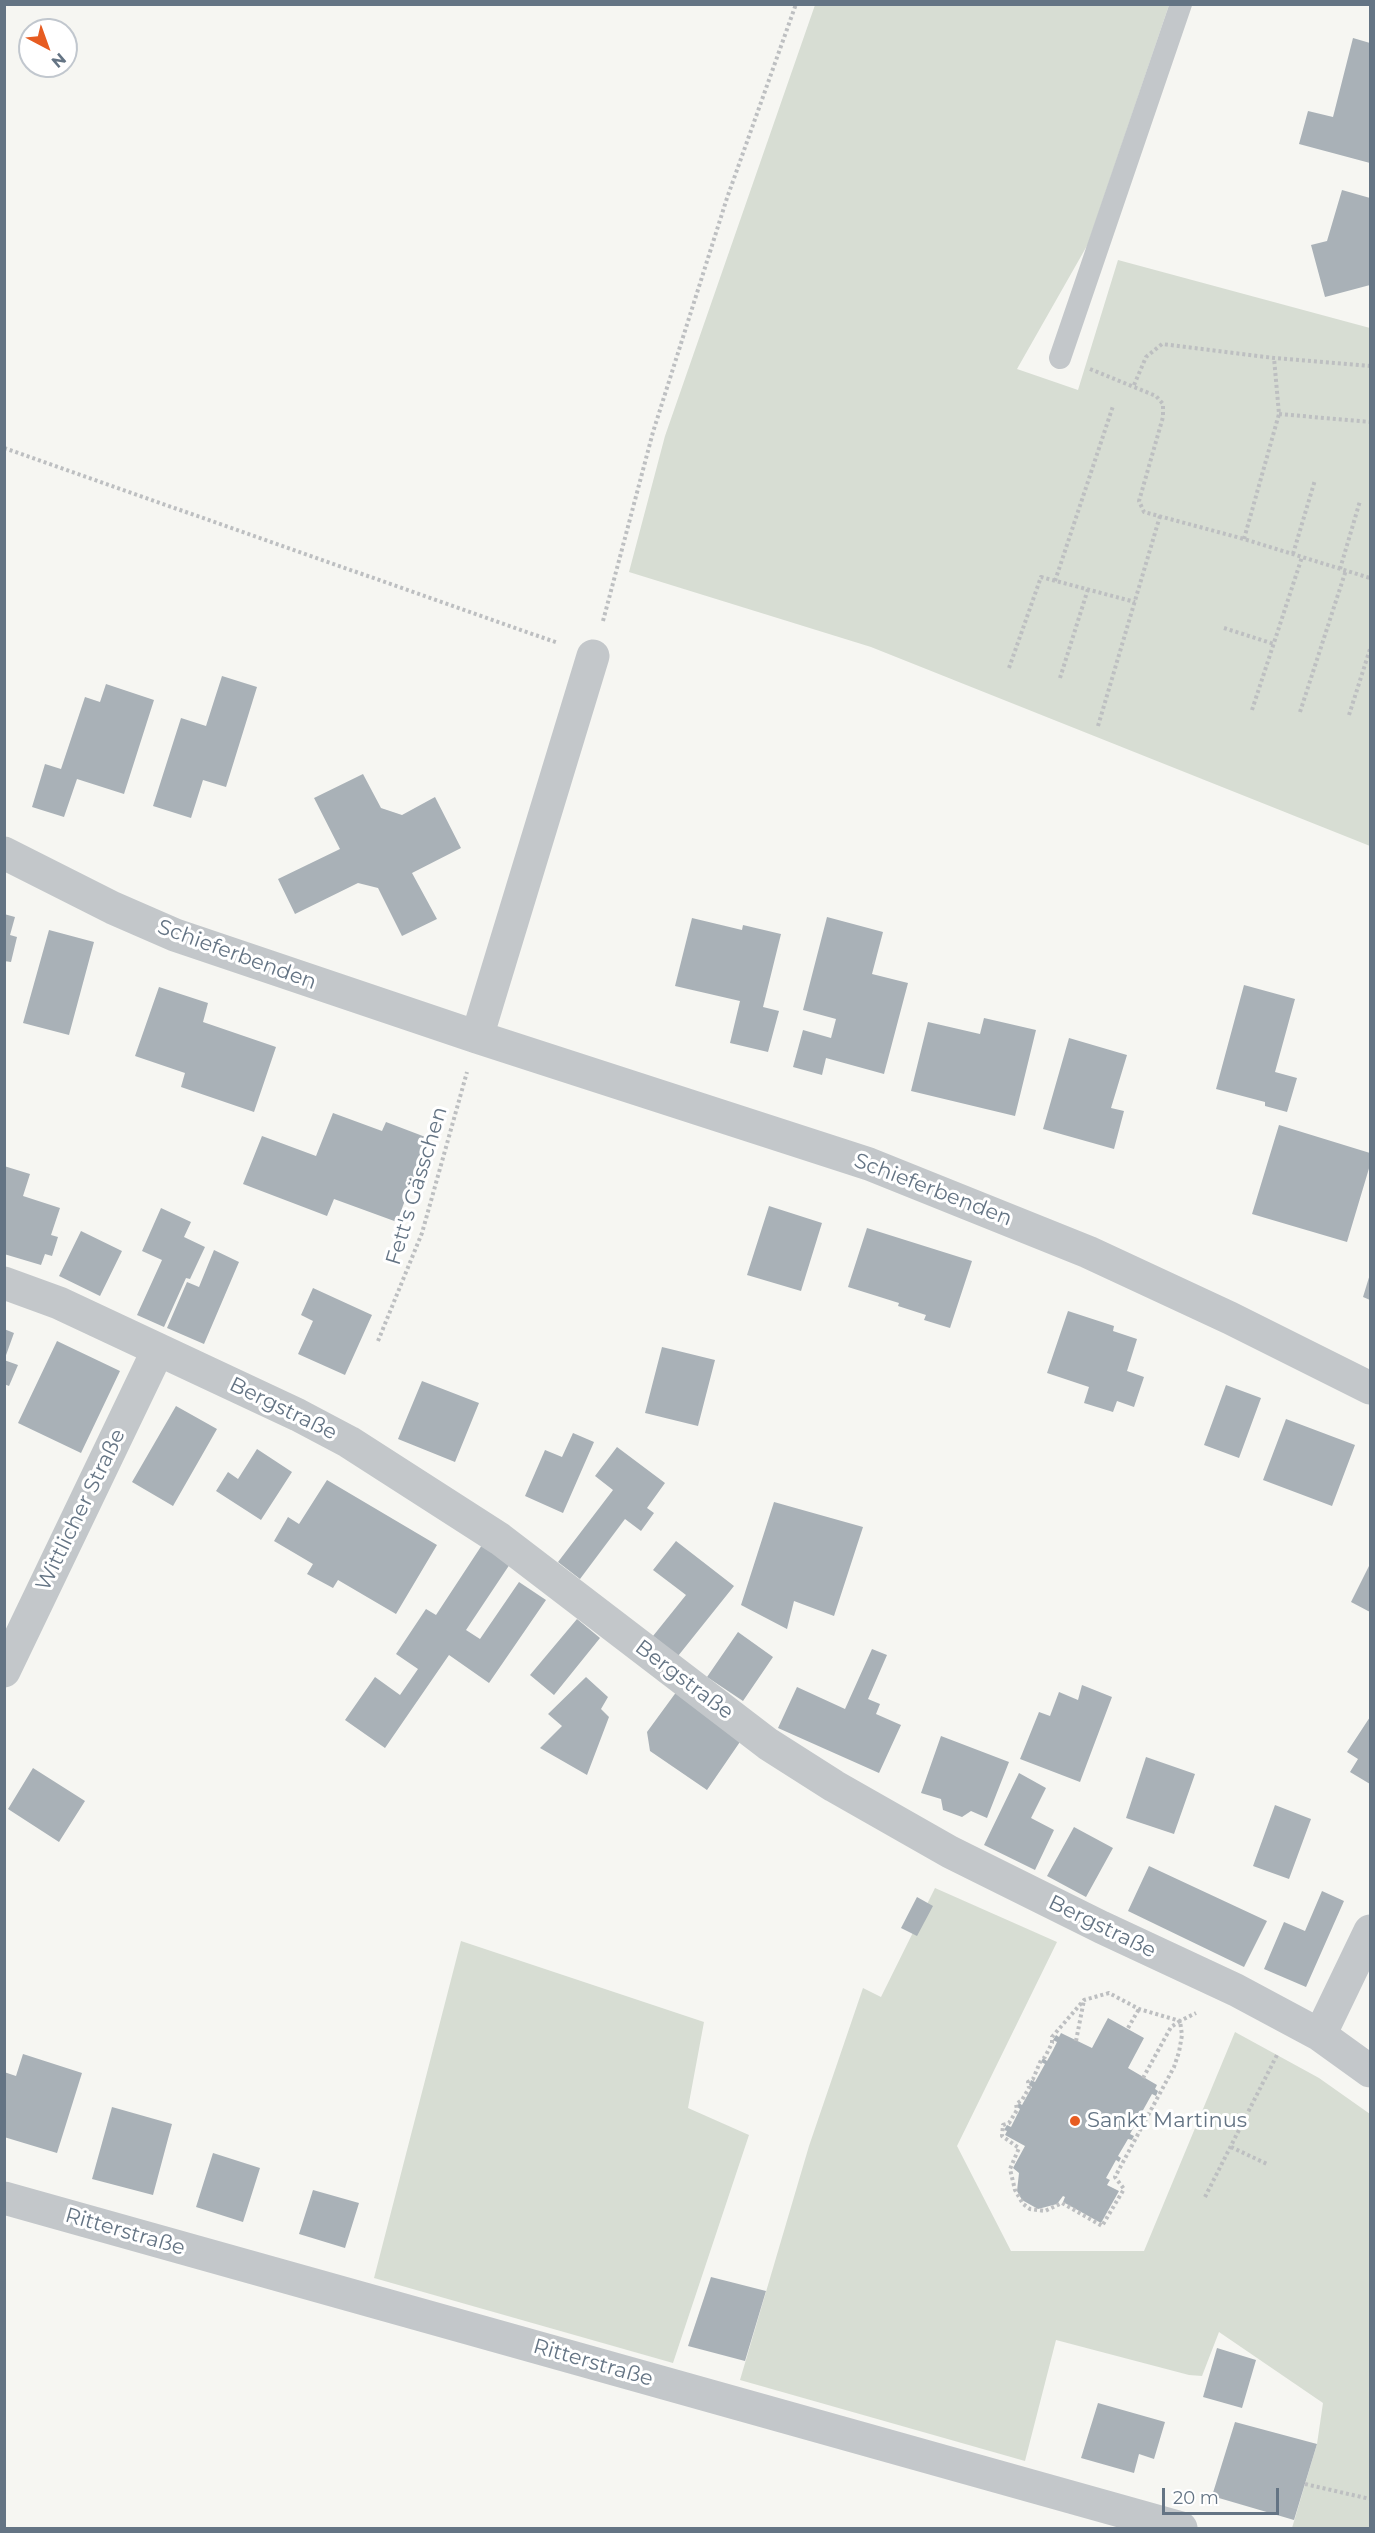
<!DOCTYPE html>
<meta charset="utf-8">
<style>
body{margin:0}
#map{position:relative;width:1375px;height:2533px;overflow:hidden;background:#f6f6f2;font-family:Montserrat,sans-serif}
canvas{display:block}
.frame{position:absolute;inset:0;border:6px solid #647484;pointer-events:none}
.north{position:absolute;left:18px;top:18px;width:60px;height:60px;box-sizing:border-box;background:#fff;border:2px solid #c1c7ce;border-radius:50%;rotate:139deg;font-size:16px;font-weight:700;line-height:24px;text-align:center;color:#647484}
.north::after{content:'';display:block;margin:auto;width:21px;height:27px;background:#e75c21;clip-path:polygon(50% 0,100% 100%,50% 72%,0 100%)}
.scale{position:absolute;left:1162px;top:2488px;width:117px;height:27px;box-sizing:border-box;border:3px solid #647484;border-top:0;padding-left:8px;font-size:18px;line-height:21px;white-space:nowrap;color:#647484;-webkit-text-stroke:4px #fff;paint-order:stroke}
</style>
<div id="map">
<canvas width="1375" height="2533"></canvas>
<div class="frame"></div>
<div class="north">N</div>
<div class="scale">20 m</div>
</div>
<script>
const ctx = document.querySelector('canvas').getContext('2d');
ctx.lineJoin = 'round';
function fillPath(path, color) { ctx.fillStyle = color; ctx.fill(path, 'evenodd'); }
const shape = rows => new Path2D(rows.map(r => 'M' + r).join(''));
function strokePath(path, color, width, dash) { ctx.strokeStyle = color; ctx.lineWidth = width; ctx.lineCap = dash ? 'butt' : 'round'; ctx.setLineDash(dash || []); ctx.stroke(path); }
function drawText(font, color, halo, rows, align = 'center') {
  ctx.font = font + ' Montserrat,sans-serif'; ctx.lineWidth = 6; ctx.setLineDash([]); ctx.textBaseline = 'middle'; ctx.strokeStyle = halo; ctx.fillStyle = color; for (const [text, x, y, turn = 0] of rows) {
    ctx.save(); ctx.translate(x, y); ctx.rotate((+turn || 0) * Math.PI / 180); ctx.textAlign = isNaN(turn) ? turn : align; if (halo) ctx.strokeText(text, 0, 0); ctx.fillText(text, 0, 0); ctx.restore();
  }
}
const green = shape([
 [815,5,1169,5,1088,244,1017,369,1078,390,1118,260,1370,328,1370,846,871,647,629,572,665,436],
 [935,1888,1057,1942,957,2146,1011,2251,1144,2251,1235,2032,1319,2078,1370,2114,1370,2528,1292,2528,1317,2444,1323,2403,1219,2332,1202,2376,1189,2375,1056,2340,1025,2461,740,2380,809,2146,863,1988,881,1997],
 [461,1941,704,2022,688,2108,749,2135,673,2363,374,2278]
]);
const building = shape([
 [1353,38,1370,43,1370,163,1299,144,1308,111,1333,117],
 [1342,190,1370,198,1370,285,1325,297,1311,245,1327,241],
 [222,676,257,687,226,787,203,780,191,818,153,806,181,718,206,726],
 [106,684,154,700,124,794,77,779,64,817,32,807,45,764,61,769,85,697,100,702],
 [363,774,381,808,402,815,435,797,461,848,412,873,437,919,402,936,378,888,358,883,295,914,278,879,340,849,314,798],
 [4,914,15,917,10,935,17,937,11,962,4,961],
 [827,917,883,932,872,974,908,983,884,1074,826,1058,822,1075,793,1067,803,1030,831,1038,836,1019,803,1010],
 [692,918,742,930,743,925,781,934,763,1007,779,1011,768,1052,730,1043,740,1001,675,986],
 [49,930,94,942,69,1035,23,1023],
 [1244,985,1295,999,1275,1072,1297,1078,1287,1112,1265,1106,1265,1102,1216,1089],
 [159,987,208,1003,203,1022,276,1047,254,1112,181,1087,185,1073,135,1056],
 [984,1018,1036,1030,1015,1116,911,1091,928,1022,980,1034],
 [1069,1038,1127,1055,1111,1108,1124,1111,1114,1149,1043,1129],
 [333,1113,382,1131,386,1122,428,1138,397,1222,334,1199,327,1216,243,1184,262,1136,316,1156],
 [1279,1125,1370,1153,1370,1165,1347,1242,1252,1214],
 [4,1166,30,1174,23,1196,60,1208,51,1235,58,1237,52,1256,45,1254,41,1265,4,1254],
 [769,1206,822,1223,801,1291,747,1275],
 [161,1208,191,1222,184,1237,205,1247,190,1279,186,1278,164,1327,137,1315,162,1260,142,1251],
 [867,1228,972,1261,950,1328,924,1320,926,1315,898,1306,899,1303,848,1287],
 [81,1231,122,1251,100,1296,59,1276],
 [214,1250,239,1262,204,1344,167,1328,187,1282,199,1287],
 [1370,1274,1370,1300,1363,1297],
 [313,1288,372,1315,345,1375,298,1354,313,1321,301,1315],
 [1068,1311,1114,1326,1113,1331,1137,1339,1127,1371,1144,1377,1134,1407,1117,1401,1113,1412,1084,1403,1089,1387,1047,1373],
 [4,1329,14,1333,5,1358,4,1358],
 [57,1341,120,1371,81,1453,18,1423],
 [662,1347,715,1360,698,1426,645,1413],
 [4,1360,18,1365,9,1386,4,1384],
 [422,1381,479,1403,455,1462,398,1439],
 [1226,1385,1261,1398,1239,1458,1204,1445],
 [176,1406,217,1429,173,1506,132,1482],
 [1286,1419,1355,1445,1332,1506,1263,1480],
 [573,1433,594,1442,563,1513,525,1496,545,1450,562,1457],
 [617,1447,665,1483,647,1508,654,1513,641,1531,625,1519,580,1579,558,1562,613,1490,595,1476],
 [257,1449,292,1472,261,1520,216,1491,228,1472,238,1479],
 [327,1480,437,1545,396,1614,338,1580,333,1588,307,1574,313,1564,274,1541,288,1517,299,1524],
 [774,1502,863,1527,834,1616,794,1601,787,1629,741,1605],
 [676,1541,734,1586,678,1656,653,1636,686,1595,653,1570],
 [482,1545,510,1564,466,1630,480,1639,519,1582,546,1600,489,1683,449,1655,385,1748,345,1720,375,1677,400,1695,418,1669,396,1654,426,1609,436,1615],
 [1370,1564,1370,1612,1351,1602],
 [577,1619,600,1638,554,1695,530,1675],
 [738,1632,773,1657,743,1701,707,1677],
 [872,1649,887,1655,868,1699,880,1704,876,1714,901,1725,879,1773,778,1728,797,1687,845,1709],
 [586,1677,608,1697,601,1709,609,1717,587,1775,540,1748,562,1726,548,1714],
 [1082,1685,1112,1697,1080,1782,1020,1759,1039,1712,1050,1716,1059,1692,1078,1700],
 [677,1691,744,1736,707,1790,650,1751,647,1732],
 [1370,1717,1370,1784,1350,1772,1358,1759,1347,1752],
 [941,1736,1009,1762,987,1818,971,1811,962,1817,943,1810,941,1799,921,1793],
 [1146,1757,1195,1774,1174,1834,1126,1818],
 [33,1768,85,1801,59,1842,8,1809],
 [1019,1773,1046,1788,1031,1818,1054,1830,1035,1870,984,1845],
 [1275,1805,1311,1819,1289,1879,1253,1866],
 [1074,1827,1113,1848,1086,1897,1047,1876],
 [1149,1866,1267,1921,1244,1967,1128,1911],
 [1322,1891,1344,1901,1306,1987,1264,1969,1284,1922,1305,1931],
 [917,1897,933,1906,917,1936,901,1928],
 [1108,2018,1144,2038,1128,2068,1157,2085,1155,2089,1158,2091,1156,2096,1152,2094,1142,2112,1145,2114,1143,2117,1140,2116,1130,2134,1134,2136,1132,2140,1128,2139,1118,2156,1121,2158,1119,2162,1116,2160,1106,2178,1110,2180,1107,2185,1119,2191,1101,2223,1063,2202,1065,2197,1063,2196,1057,2204,1038,2209,1022,2200,1017,2191,1019,2173,1013,2168,1025,2146,1005,2135,1007,2131,1004,2130,1007,2125,1011,2127,1020,2109,1017,2107,1019,2103,1022,2105,1032,2087,1029,2085,1031,2080,1035,2082,1045,2064,1041,2062,1043,2058,1047,2061,1052,2052,1057,2042,1053,2040,1056,2035,1059,2037,1061,2033,1092,2048],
 [23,2054,82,2073,57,2153,4,2137,4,2072,16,2076],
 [112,2107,172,2124,153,2195,92,2179],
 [213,2153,260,2168,243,2222,196,2207],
 [313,2190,359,2203,345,2248,299,2234],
 [711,2277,766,2291,745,2361,688,2346],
 [1217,2348,1256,2360,1242,2408,1203,2397],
 [1098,2403,1165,2422,1154,2459,1139,2454,1134,2473,1081,2458],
 [1235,2422,1317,2444,1294,2520,1212,2496]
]);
const path = shape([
 [1090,369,1156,396,1163,404,1163,417,1139,501,1144,512,1244,539,1370,578],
 [1134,385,1146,357,1162,344,1274,358,1370,366],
 [1279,414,1370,422],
 [4,448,558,643],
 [1244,539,1279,414,1274,358],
 [1293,554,1315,480],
 [1340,569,1360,501],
 [1055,581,1113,406],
 [603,621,653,432,727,198,796,4],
 [1224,628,1274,644],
 [1009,668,1041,577,1135,602],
 [1060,678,1088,589],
 [1252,710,1302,557],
 [1300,712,1346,570],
 [1349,715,1370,649],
 [1098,726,1160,516],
 [378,1341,422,1233,467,1072],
 [1128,2028,1139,2009],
 [1076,2041,1084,2000],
 [1143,2078,1171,2027,1180,2021,1182,2035,1179,2052,1174,2067,1115,2177,1124,2189,1102,2226,1062,2203,1045,2211,1030,2209,1023,2204,1015,2190,1010,2169,1019,2148,1002,2136,1003,2125,1009,2123,1017,2110,1016,2104,1022,2100,1029,2088,1028,2082,1033,2079,1041,2060,1045,2057,1052,2043,1052,2037,1084,2000,1109,1993,1139,2009,1180,2021,1196,2013],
 [1231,2147,1267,2164],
 [1205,2197,1278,2053],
 [1305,2484,1370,2499]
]);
const lane = shape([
 [1060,358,1181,4]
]);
const street = shape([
 [4,853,113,908,175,935,477,1037,869,1164,1088,1252,1230,1318,1370,1388],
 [477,1037,593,656],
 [4,1283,59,1303,298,1415,349,1442,500,1539,768,1744,834,1786,950,1852,1101,1927,1236,1990,1320,2035,1370,2071],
 [4,1671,158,1350],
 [1320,2035,1370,1931],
 [4,2198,1181,2528]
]);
const markers = [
 [1075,2121,6,"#e75c21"]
];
const streetNames = [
 ["Schieferbenden",237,955,20],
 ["Fett's Gässchen",417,1186,-73],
 ["Schieferbenden",933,1190,21],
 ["Bergstraße",283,1409,26],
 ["Wittlicher Straße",81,1510,-64],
 ["Bergstraße",684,1680,37],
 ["Bergstraße",1102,1927,26],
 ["Ritterstraße",125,2232,16],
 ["Ritterstraße",593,2363,16]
];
const poiNames = [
 ["Sankt Martinus",1087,2121]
];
fillPath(green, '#d7ddd3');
fillPath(building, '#a9b1b7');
strokePath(path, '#bdbfc1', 4, [3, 3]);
strokePath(lane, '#c3c7ca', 22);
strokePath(street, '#c3c7ca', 33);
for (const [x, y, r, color] of markers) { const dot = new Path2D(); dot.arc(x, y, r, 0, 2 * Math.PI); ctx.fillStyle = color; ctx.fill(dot); strokePath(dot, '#fff', 2); }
drawText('21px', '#647484', '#fff', streetNames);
drawText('21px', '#647484', '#fff', poiNames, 'left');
</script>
